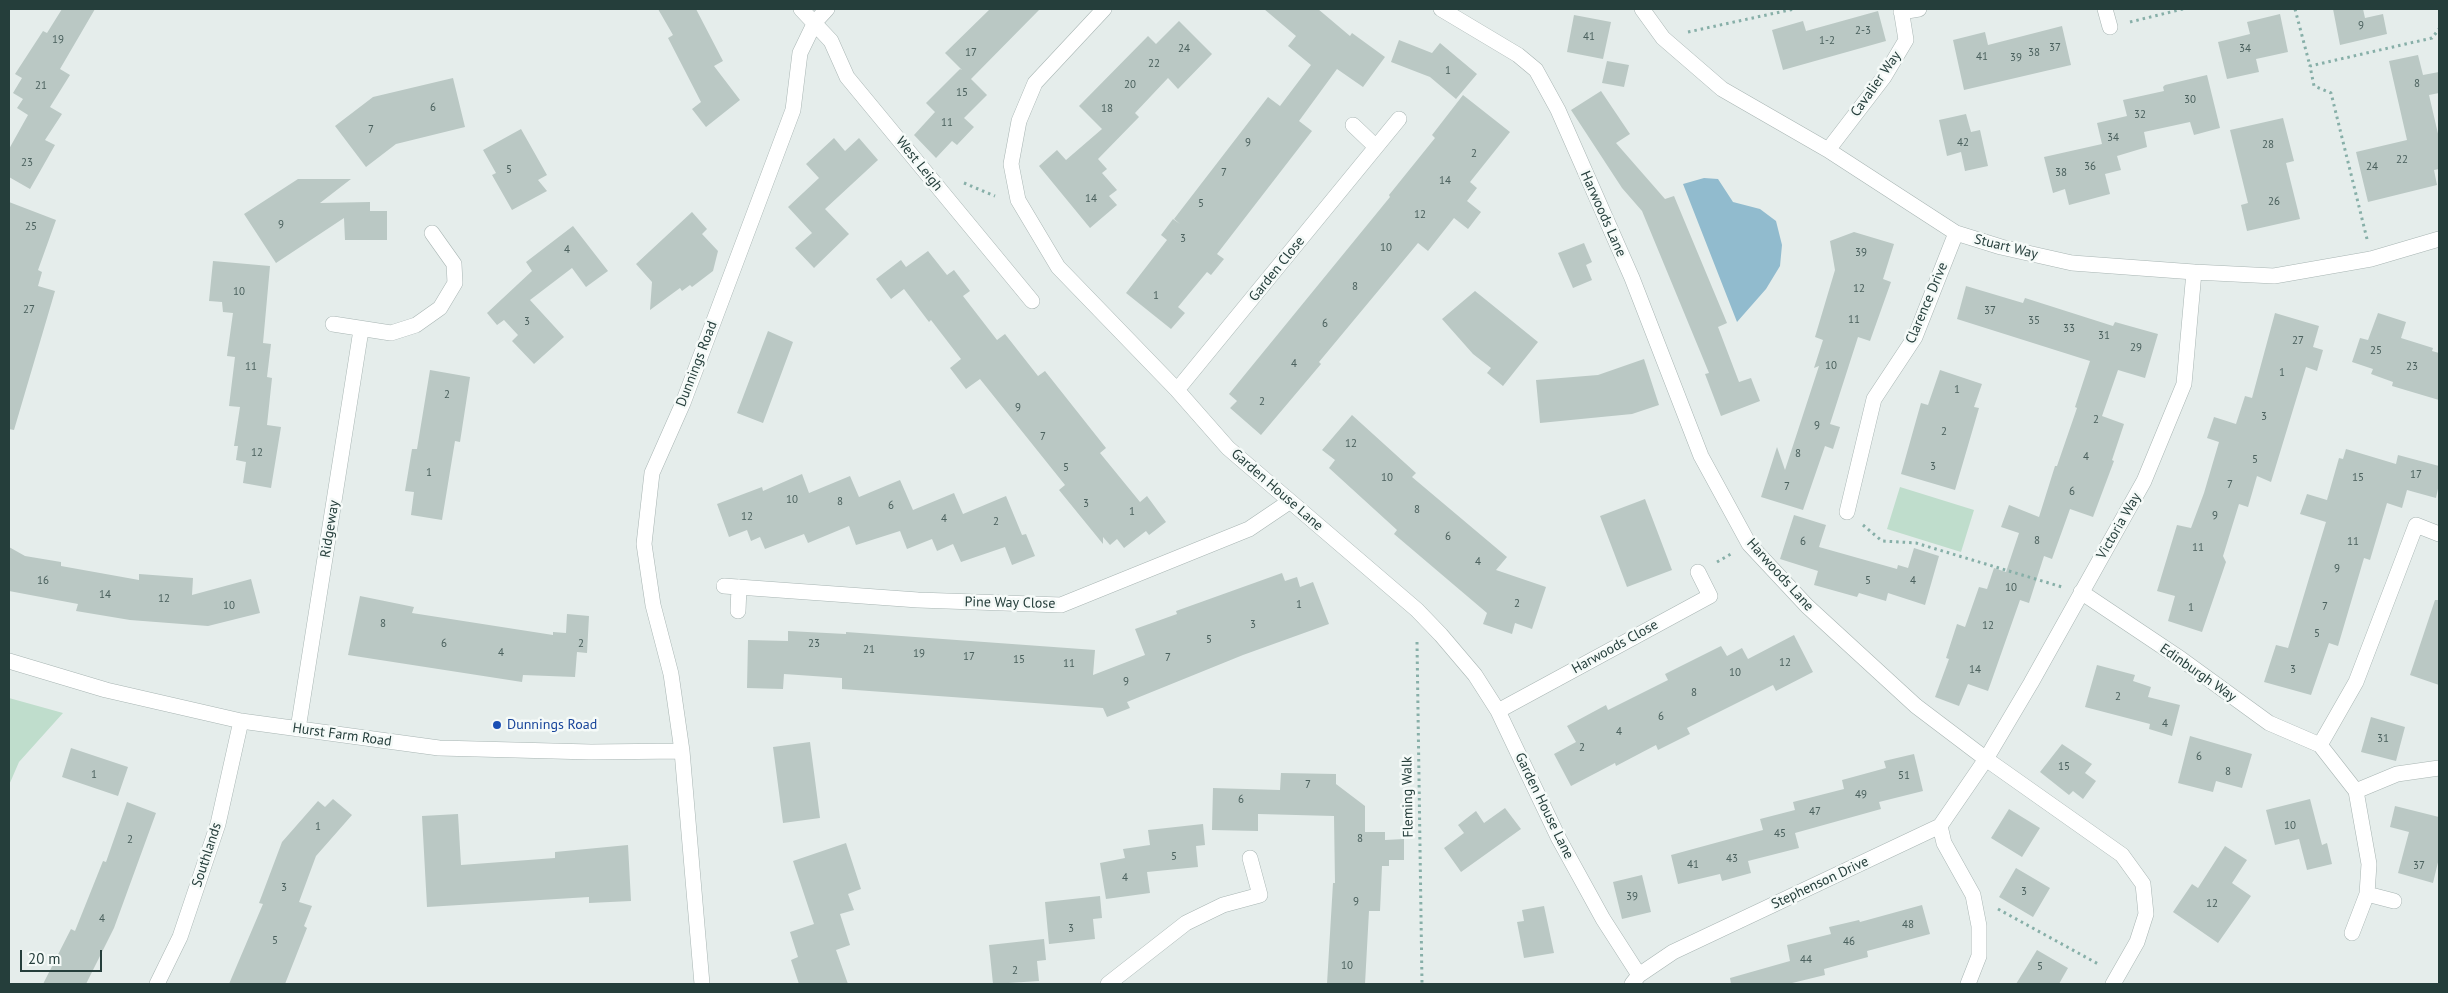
<!DOCTYPE html>
<style>
body{margin:0}
#map{position:relative;width:2448px;height:993px;overflow:hidden;background:#e5edeb;font-family:"PT Sans",sans-serif}
canvas{display:block}
.frame{position:absolute;inset:0;border:10px solid #253e3b;pointer-events:none}
.scale{position:absolute;left:20px;top:950px;width:82px;height:22px;box-sizing:border-box;border:2px solid #253e3b;border-top:0;padding-left:6px;font-size:15px;line-height:18px;white-space:nowrap;color:#253e3b;-webkit-text-stroke:4px #f5faf8;paint-order:stroke}
</style>
<div id="map">
<canvas width="2448" height="993"></canvas>
<div class="frame"></div>
<div class="scale">20 m</div>
</div>
<script>
const ctx = document.querySelector('canvas').getContext('2d');
ctx.lineJoin = 'round';
function fillPath(path, color) { ctx.fillStyle = color; ctx.fill(path, 'evenodd'); }
const shape = rows => new Path2D(rows.map(r => 'M' + r).join(''));
function strokePath(path, color, width, dash) { ctx.strokeStyle = color; ctx.lineWidth = width; ctx.lineCap = dash ? 'butt' : 'round'; ctx.setLineDash(dash || []); ctx.stroke(path); }
function drawText(font, color, halo, rows, align = 'center') {
  ctx.font = font + ' "PT Sans",sans-serif'; ctx.lineWidth = 5; ctx.setLineDash([]); ctx.textBaseline = 'middle'; ctx.strokeStyle = halo; ctx.fillStyle = color; for (const [text, x, y, turn = 0] of rows) {
    ctx.save(); ctx.translate(x, y); ctx.rotate((+turn || 0) * Math.PI / 180); ctx.textAlign = isNaN(turn) ? turn : align; if (halo) ctx.strokeText(text, 0, 0); ctx.fillText(text, 0, 0); ctx.restore();
  }
}
const green = shape([
 [1900,487,1974,510,1961,552,1887,529],
 [9,698,63,713,19,762,9,785]
]);
const water = shape([
 [1704,178,1718,179,1733,202,1760,209,1776,221,1782,245,1780,266,1766,289,1737,322,1683,184]
]);
const building = shape([
 [62,9,95,9,60,69,70,75,50,107,62,114,45,140,55,145,30,189,9,177,9,149,28,115,17,108,23,99,13,93,22,78,15,74,43,31,47,33],
 [658,9,696,9,723,61,714,66,740,100,706,127,692,109,701,102,668,38,673,35],
 [990,9,1040,9,971,79,987,95,964,118,974,127,957,145,952,141,936,158,914,135,935,112,926,103,960,69,962,70,945,53],
 [1264,9,1318,9,1350,36,1352,33,1385,57,1363,87,1337,69,1299,121,1312,131,1217,254,1224,259,1211,275,1207,272,1178,307,1185,313,1171,329,1126,293,1167,240,1161,235,1173,219,1180,224,1174,219,1268,97,1280,106,1311,65,1288,46,1296,36],
 [2333,9,2363,9,2365,18,2383,14,2387,34,2340,45],
 [1878,11,1886,41,1783,70,1772,30,1803,21,1806,31],
 [2280,14,2288,52,2256,59,2259,72,2227,79,2218,42,2250,34,2247,22],
 [1574,15,1611,22,1603,59,1567,52],
 [1179,21,1212,54,1178,89,1168,78,1135,113,1139,117,1098,159,1107,169,1102,173,1117,190,1109,196,1117,205,1090,228,1039,166,1057,150,1066,160,1102,129,1079,106,1148,36,1156,44],
 [2062,26,2071,65,1964,90,1953,40,1985,32,1988,45],
 [1399,40,1432,53,1440,43,1477,74,1456,99,1430,77,1391,62],
 [2418,55,2423,75,2439,72,2439,93,2429,95,2439,138,2439,169,2434,170,2437,185,2368,202,2356,152,2407,140,2389,61],
 [1607,61,1629,65,1624,87,1602,83],
 [2207,75,2220,128,2194,135,2190,122,2144,132,2147,147,2117,156,2121,170,2105,174,2110,194,2069,205,2065,189,2053,193,2044,157,2102,144,2097,123,2127,116,2123,100,2164,91,2163,87,2165,85],
 [453,78,465,127,396,144,366,167,335,126,373,97],
 [1601,91,1630,134,1616,143,1665,199,1674,196,1727,323,1718,327,1739,382,1751,378,1760,401,1721,416,1705,374,1709,373,1642,211,1622,188,1571,110],
 [1463,95,1510,132,1470,182,1477,188,1467,201,1481,212,1468,229,1454,218,1428,251,1418,243,1319,362,1321,364,1261,435,1230,408,1237,401,1229,394,1390,197,1389,195,1435,138,1432,135],
 [1966,114,1971,132,1980,130,1988,166,1965,171,1961,152,1947,156,1939,120],
 [2283,118,2294,161,2286,163,2300,219,2247,231,2241,205,2248,203,2230,130],
 [521,129,547,175,538,180,547,191,512,210,492,175,496,173,483,150],
 [834,138,845,151,859,138,878,160,825,209,849,234,814,268,795,248,812,233,788,207,819,178,806,164],
 [298,179,351,179,320,203,370,202,370,211,387,211,387,240,345,240,344,218,276,263,244,214],
 [9,202,56,220,38,270,42,272,38,286,55,291,14,430,9,429],
 [692,212,707,229,702,234,718,251,713,271,692,287,690,285,682,291,680,288,650,310,652,282,636,264],
 [573,226,608,271,586,287,572,268,530,300,564,337,534,364,512,341,518,335,504,320,497,325,487,313,532,271,526,262],
 [1854,232,1894,244,1883,279,1891,282,1870,341,1858,337,1830,424,1840,427,1833,449,1825,446,1803,510,1761,497,1777,447,1785,470,1819,366,1814,368,1823,340,1815,337,1835,270,1830,241],
 [1584,243,1592,262,1586,265,1592,280,1573,288,1558,253],
 [928,251,947,275,954,270,970,291,963,296,997,340,1005,334,1038,376,1045,371,1106,448,1100,453,1140,502,1147,496,1166,522,1149,535,1146,531,1124,548,1117,539,1110,545,1103,537,1103,544,1059,490,1065,485,980,379,966,389,950,368,961,359,931,320,929,322,904,289,891,299,876,279,901,260,906,267],
 [213,261,270,266,263,343,271,344,267,377,272,378,267,425,281,427,271,488,243,483,246,462,236,460,238,446,234,446,240,407,229,406,235,357,227,356,233,313,223,312,222,302,209,301],
 [1966,286,2023,303,2025,298,2113,326,2115,322,2158,334,2145,378,2118,370,2102,416,2124,424,2112,460,2114,461,2093,517,2070,509,2052,559,2044,556,2029,603,2020,600,1988,691,1968,684,1959,706,1935,697,1949,659,1946,658,1957,624,1965,627,1979,587,1987,589,1994,568,2006,572,2019,533,2001,527,2009,505,2039,517,2055,466,2057,466,2077,408,2075,407,2090,361,1957,319],
 [1475,291,1538,342,1503,386,1487,373,1491,368,1473,354,1442,319],
 [2275,313,2319,326,2313,347,2323,350,2317,371,2306,367,2271,482,2257,476,2248,507,2239,504,2223,556,2226,562,2202,632,2168,621,2175,596,2157,591,2177,525,2191,528,2204,493,2219,442,2207,438,2214,417,2236,424,2245,396,2252,398],
 [2378,313,2406,322,2401,338,2433,348,2432,351,2439,353,2439,400,2392,386,2393,382,2371,374,2373,369,2352,362,2360,338,2368,340],
 [768,331,793,342,763,423,737,413],
 [1644,359,1659,405,1632,414,1540,423,1536,380,1598,375],
 [430,370,470,377,460,442,455,441,442,520,411,515,414,492,405,491,412,449,417,449],
 [1940,370,1982,384,1974,407,1979,408,1955,490,1901,474,1921,403,1928,405],
 [1352,415,1416,473,1412,477,1507,557,1496,570,1546,587,1532,629,1515,623,1512,634,1483,624,1487,613,1394,534,1397,530,1329,468,1335,460,1322,450],
 [2346,449,2396,464,2398,455,2439,466,2439,484,2436,498,2407,490,2402,508,2387,503,2370,560,2364,558,2338,646,2329,643,2311,695,2264,682,2276,645,2288,648,2326,522,2300,514,2307,494,2327,500,2339,458,2343,459],
 [802,474,809,493,850,476,859,497,900,480,913,510,954,493,963,514,1006,496,1022,535,1026,534,1035,556,1012,565,1005,547,961,562,953,544,937,551,932,539,907,549,900,531,856,545,849,526,808,543,804,534,765,549,760,537,751,541,747,530,729,537,717,504,762,487,763,491],
 [1645,499,1672,570,1627,587,1600,516],
 [1794,515,1826,525,1819,547,1897,569,1898,565,1908,568,1914,548,1939,556,1925,605,1888,593,1886,601,1859,593,1857,597,1814,585,1818,571,1780,559],
 [9,547,25,556,61,562,61,566,139,580,139,574,193,578,192,595,251,579,260,613,208,626,130,620,76,611,78,604,9,591],
 [1282,573,1285,581,1297,577,1300,587,1313,582,1329,624,1243,655,1127,702,1130,708,1107,717,1103,708,842,689,842,678,784,674,783,689,747,688,748,640,788,641,788,631,846,634,846,632,1095,650,1093,675,1145,655,1135,629,1177,614,1176,611],
 [360,596,414,607,412,613,553,635,553,632,566,633,567,614,589,616,587,653,577,652,575,677,523,675,522,682,348,655],
 [2435,600,2439,600,2439,685,2410,675],
 [1794,635,1813,672,1776,691,1773,685,1687,728,1690,734,1658,750,1656,745,1616,766,1615,763,1571,786,1554,754,1576,742,1567,726,1606,705,1608,710,1668,680,1665,674,1721,646,1727,656,1742,648,1748,659],
 [2097,665,2135,675,2133,681,2151,687,2148,697,2180,705,2172,736,2149,729,2150,724,2085,707],
 [2371,717,2405,727,2396,761,2361,752],
 [2190,736,2252,754,2242,788,2216,781,2213,792,2178,783],
 [810,742,820,818,783,823,773,747],
 [2062,744,2092,764,2085,773,2096,781,2083,799,2073,791,2069,795,2040,772],
 [71,748,128,767,118,796,62,777],
 [1914,754,1923,791,1879,802,1881,809,1795,833,1799,848,1748,861,1751,873,1722,881,1720,874,1678,884,1671,855,1763,830,1760,819,1795,810,1793,802,1844,789,1842,780,1886,768,1884,761],
 [1281,773,1336,774,1336,784,1365,806,1365,832,1385,832,1385,840,1404,839,1404,860,1389,860,1389,866,1382,866,1380,911,1369,911,1365,984,1327,984,1333,883,1335,883,1334,816,1258,814,1258,831,1212,830,1213,788,1280,790],
 [333,799,352,815,316,856,299,902,312,906,304,926,307,928,285,984,229,984,263,904,259,903,282,842,318,801,325,807],
 [2310,799,2322,845,2327,843,2332,864,2307,870,2299,839,2275,845,2266,810],
 [127,802,156,813,114,928,86,984,43,984,71,929,75,931,103,861,106,862],
 [2395,806,2439,817,2439,858,2433,883,2398,873,2409,832,2390,827],
 [1505,808,1521,829,1461,872,1444,848,1464,833,1458,825,1476,811,1484,823],
 [2009,809,2040,828,2022,857,1991,838],
 [458,814,461,865,555,858,555,852,628,845,631,901,589,903,589,897,427,907,422,816],
 [1203,824,1205,845,1196,846,1198,867,1147,872,1150,893,1106,899,1100,863,1125,858,1123,849,1150,845,1148,830],
 [846,843,861,889,848,894,854,910,840,914,850,945,836,950,848,984,799,984,791,960,798,957,790,932,814,924,793,861],
 [2225,846,2247,860,2232,883,2251,896,2218,943,2173,912,2192,884,2198,888],
 [2016,868,2050,888,2033,917,1999,897],
 [1642,875,1651,912,1622,919,1613,882],
 [1100,896,1102,918,1093,919,1095,939,1049,944,1045,902],
 [1922,905,1930,934,1867,951,1868,957,1824,969,1825,975,1788,984,1731,984,1730,978,1790,961,1787,945,1831,934,1829,927,1859,920,1860,922],
 [1544,906,1554,953,1524,958,1517,922,1524,921,1522,910],
 [1044,939,1046,960,1037,961,1039,981,993,984,989,945],
 [2037,950,2068,968,2059,984,2016,984]
]);
const path = shape([
 [2295,9,2310,66],
 [2130,22,2183,9],
 [1688,32,1794,9],
 [964,183,995,196],
 [2367,239,2331,93,2314,86,2310,66,2432,38,2439,29],
 [1863,525,1882,541,1916,543,2062,587],
 [1717,562,1731,554],
 [1417,642,1422,984],
 [1998,909,2100,965]
]);
const minor = shape([
 [801,9,831,41,847,77,1032,301],
 [1104,9,1035,83,1019,121,1011,164,1018,200,1058,267,1177,390,1228,448,1417,610,1441,635,1475,675,1498,711,1559,839,1603,919,1639,975],
 [1441,9,1518,55,1536,70,1558,110,1632,278,1701,456,1749,544,1807,606,1916,706,1986,759,2122,855,2143,884,2146,914,2137,942,2113,984],
 [1642,9,1663,38,1722,89,1828,150,1956,233,2001,247,2072,263,2194,272,2274,276,2371,259,2439,239],
 [2105,9,2110,27],
 [1901,12,1919,9],
 [1353,125,1375,146],
 [1828,150,1884,77,1906,40,1901,9],
 [333,324,391,333,416,325,440,308,455,283,454,264,432,233],
 [1177,390,1399,119],
 [1847,512,1874,399,1915,337,1956,233],
 [724,586,918,600,1061,605,1249,529,1289,502],
 [2081,592,2181,659,2269,723,2320,745,2356,791,2369,864,2367,894,2352,933],
 [738,611,739,587],
 [9,661,106,690,241,721,439,748,591,752,682,751],
 [1498,711,1710,596,1698,572],
 [298,729,361,330],
 [2320,745,2356,682,2416,525,2439,534],
 [2356,791,2397,774,2439,768],
 [1940,826,1944,843,1973,895,1979,926,1979,956,1968,984],
 [2367,894,2394,901],
 [157,984,180,937,218,824,241,721],
 [702,984,682,751,671,674,653,605,644,544,652,473,683,403,793,110,800,53,815,22,827,9],
 [1108,984,1186,923,1223,905,1260,895,1250,858],
 [1632,984,1639,975,1673,952,1940,826,1986,759,2031,683,2144,481,2184,384,2194,272]
]);
const markers = [
 [497,725,5,"#1a4fb4"]
];
const numberNames = [
 ["9",2361,26],
 ["2-3",1863,31],
 ["41",1589,37],
 ["19",58,40],
 ["1-2",1827,41],
 ["37",2055,48],
 ["24",1184,49],
 ["34",2245,49],
 ["17",971,53],
 ["38",2034,53],
 ["41",1982,57],
 ["39",2016,58],
 ["22",1154,64],
 ["1",1448,71],
 ["8",2417,84],
 ["20",1130,85],
 ["21",41,86],
 ["15",962,93],
 ["30",2190,100],
 ["6",433,108],
 ["18",1107,109],
 ["32",2140,115],
 ["11",947,123],
 ["7",371,130],
 ["34",2113,138],
 ["9",1248,143],
 ["42",1963,143],
 ["28",2268,145],
 ["2",1474,154],
 ["22",2402,160],
 ["23",27,163],
 ["36",2090,167],
 ["24",2372,167],
 ["5",509,170],
 ["7",1224,173],
 ["38",2061,173],
 ["14",1445,181],
 ["14",1091,199],
 ["26",2274,202],
 ["5",1201,204],
 ["12",1420,215],
 ["9",281,225],
 ["25",31,227],
 ["3",1183,239],
 ["10",1386,248],
 ["4",567,250],
 ["39",1861,253],
 ["8",1355,287],
 ["12",1859,289],
 ["10",239,292],
 ["1",1156,296],
 ["27",29,310],
 ["37",1990,311],
 ["11",1854,320],
 ["35",2034,321],
 ["3",527,322],
 ["6",1325,324],
 ["33",2069,329],
 ["31",2104,336],
 ["27",2298,341],
 ["29",2136,348],
 ["25",2376,351],
 ["4",1294,364],
 ["10",1831,366],
 ["11",251,367],
 ["23",2412,367],
 ["1",2282,373],
 ["1",1957,390],
 ["2",447,395],
 ["2",1262,402],
 ["9",1018,408],
 ["3",2264,417],
 ["2",2096,420],
 ["9",1817,426],
 ["2",1944,432],
 ["7",1043,437],
 ["12",1351,444],
 ["12",257,453],
 ["8",1798,454],
 ["4",2086,457],
 ["5",2255,460],
 ["3",1933,467],
 ["5",1066,468],
 ["1",429,473],
 ["17",2416,475],
 ["10",1387,478],
 ["15",2358,478],
 ["7",2230,485],
 ["7",1787,487],
 ["6",2072,492],
 ["10",792,500],
 ["8",840,502],
 ["3",1086,504],
 ["6",891,506],
 ["8",1417,510],
 ["1",1132,512],
 ["9",2215,516],
 ["12",747,517],
 ["4",944,519],
 ["2",996,522],
 ["6",1448,537],
 ["8",2037,541],
 ["6",1803,542],
 ["11",2353,542],
 ["11",2198,548],
 ["4",1478,562],
 ["9",2337,569],
 ["16",43,581],
 ["5",1868,581],
 ["4",1913,581],
 ["10",2011,588],
 ["14",105,595],
 ["12",164,599],
 ["2",1517,604],
 ["1",1299,605],
 ["10",229,606],
 ["7",2325,607],
 ["1",2191,608],
 ["8",383,624],
 ["3",1253,625],
 ["12",1988,626],
 ["5",2317,634],
 ["5",1209,640],
 ["6",444,644],
 ["2",581,644],
 ["23",814,644],
 ["21",869,650],
 ["4",501,653],
 ["19",919,654],
 ["17",969,657],
 ["7",1168,658],
 ["15",1019,660],
 ["12",1785,663],
 ["11",1069,664],
 ["14",1975,670],
 ["3",2293,670],
 ["10",1735,673],
 ["9",1126,682],
 ["8",1694,693],
 ["2",2118,697],
 ["6",1661,717],
 ["4",2165,724],
 ["4",1619,732],
 ["31",2383,739],
 ["2",1582,748],
 ["6",2199,757],
 ["15",2064,767],
 ["8",2228,772],
 ["1",94,775],
 ["51",1904,776],
 ["7",1308,785],
 ["49",1861,795],
 ["6",1241,800],
 ["47",1815,812],
 ["10",2290,826],
 ["1",318,827],
 ["45",1780,834],
 ["8",1360,839],
 ["2",130,840],
 ["5",1174,857],
 ["43",1732,859],
 ["41",1693,865],
 ["37",2419,866],
 ["4",1125,878],
 ["3",284,888],
 ["3",2024,892],
 ["39",1632,897],
 ["9",1356,902],
 ["12",2212,904],
 ["4",102,919],
 ["48",1908,925],
 ["3",1071,929],
 ["5",275,941],
 ["46",1849,942],
 ["44",1806,960],
 ["10",1347,966],
 ["5",2040,967],
 ["2",1015,971]
];
const streetNames = [
 ["Cavalier Way",1876,84,-55],
 ["West Leigh",919,164,51],
 ["Harwoods Lane",1603,214,66],
 ["Stuart Way",2006,247,14],
 ["Garden Close",1277,269,-51],
 ["Clarence Drive",1927,303,-67],
 ["Dunnings Road",697,364,-69],
 ["Garden House Lane",1277,490,41],
 ["Victoria Way",2119,526,-60],
 ["Ridgeway",330,529,-81],
 ["Harwoods Lane",1780,575,48],
 ["Pine Way Close",1010,603,1],
 ["Harwoods Close",1615,647,-29],
 ["Edinburgh Way",2198,673,35],
 ["Hurst Farm Road",342,735,8],
 ["Fleming Walk",1408,797,-91],
 ["Garden House Lane",1544,806,64],
 ["Southlands",207,855,-72],
 ["Stephenson Drive",1820,883,-25]
];
const transitNames = [
 ["Dunnings Road",507,725]
];
fillPath(green, '#bfddcc');
fillPath(water, '#91bbce');
fillPath(building, '#bac8c4');
strokePath(minor, '#a8b5b3', 16);
strokePath(path, '#87afa8', 3, [2.5, 4]);
strokePath(minor, '#fff', 15);
for (const [x, y, r, color] of markers) { const dot = new Path2D(); dot.arc(x, y, r, 0, 2 * Math.PI); ctx.fillStyle = color; ctx.fill(dot); strokePath(dot, '#f5faf8', 2); }
drawText('11px', '#4a605d', null, numberNames);
drawText('14px', '#253e3b', '#f5faf8', streetNames);
drawText('14px', '#164399', '#f5faf8', transitNames, 'left');
</script>
